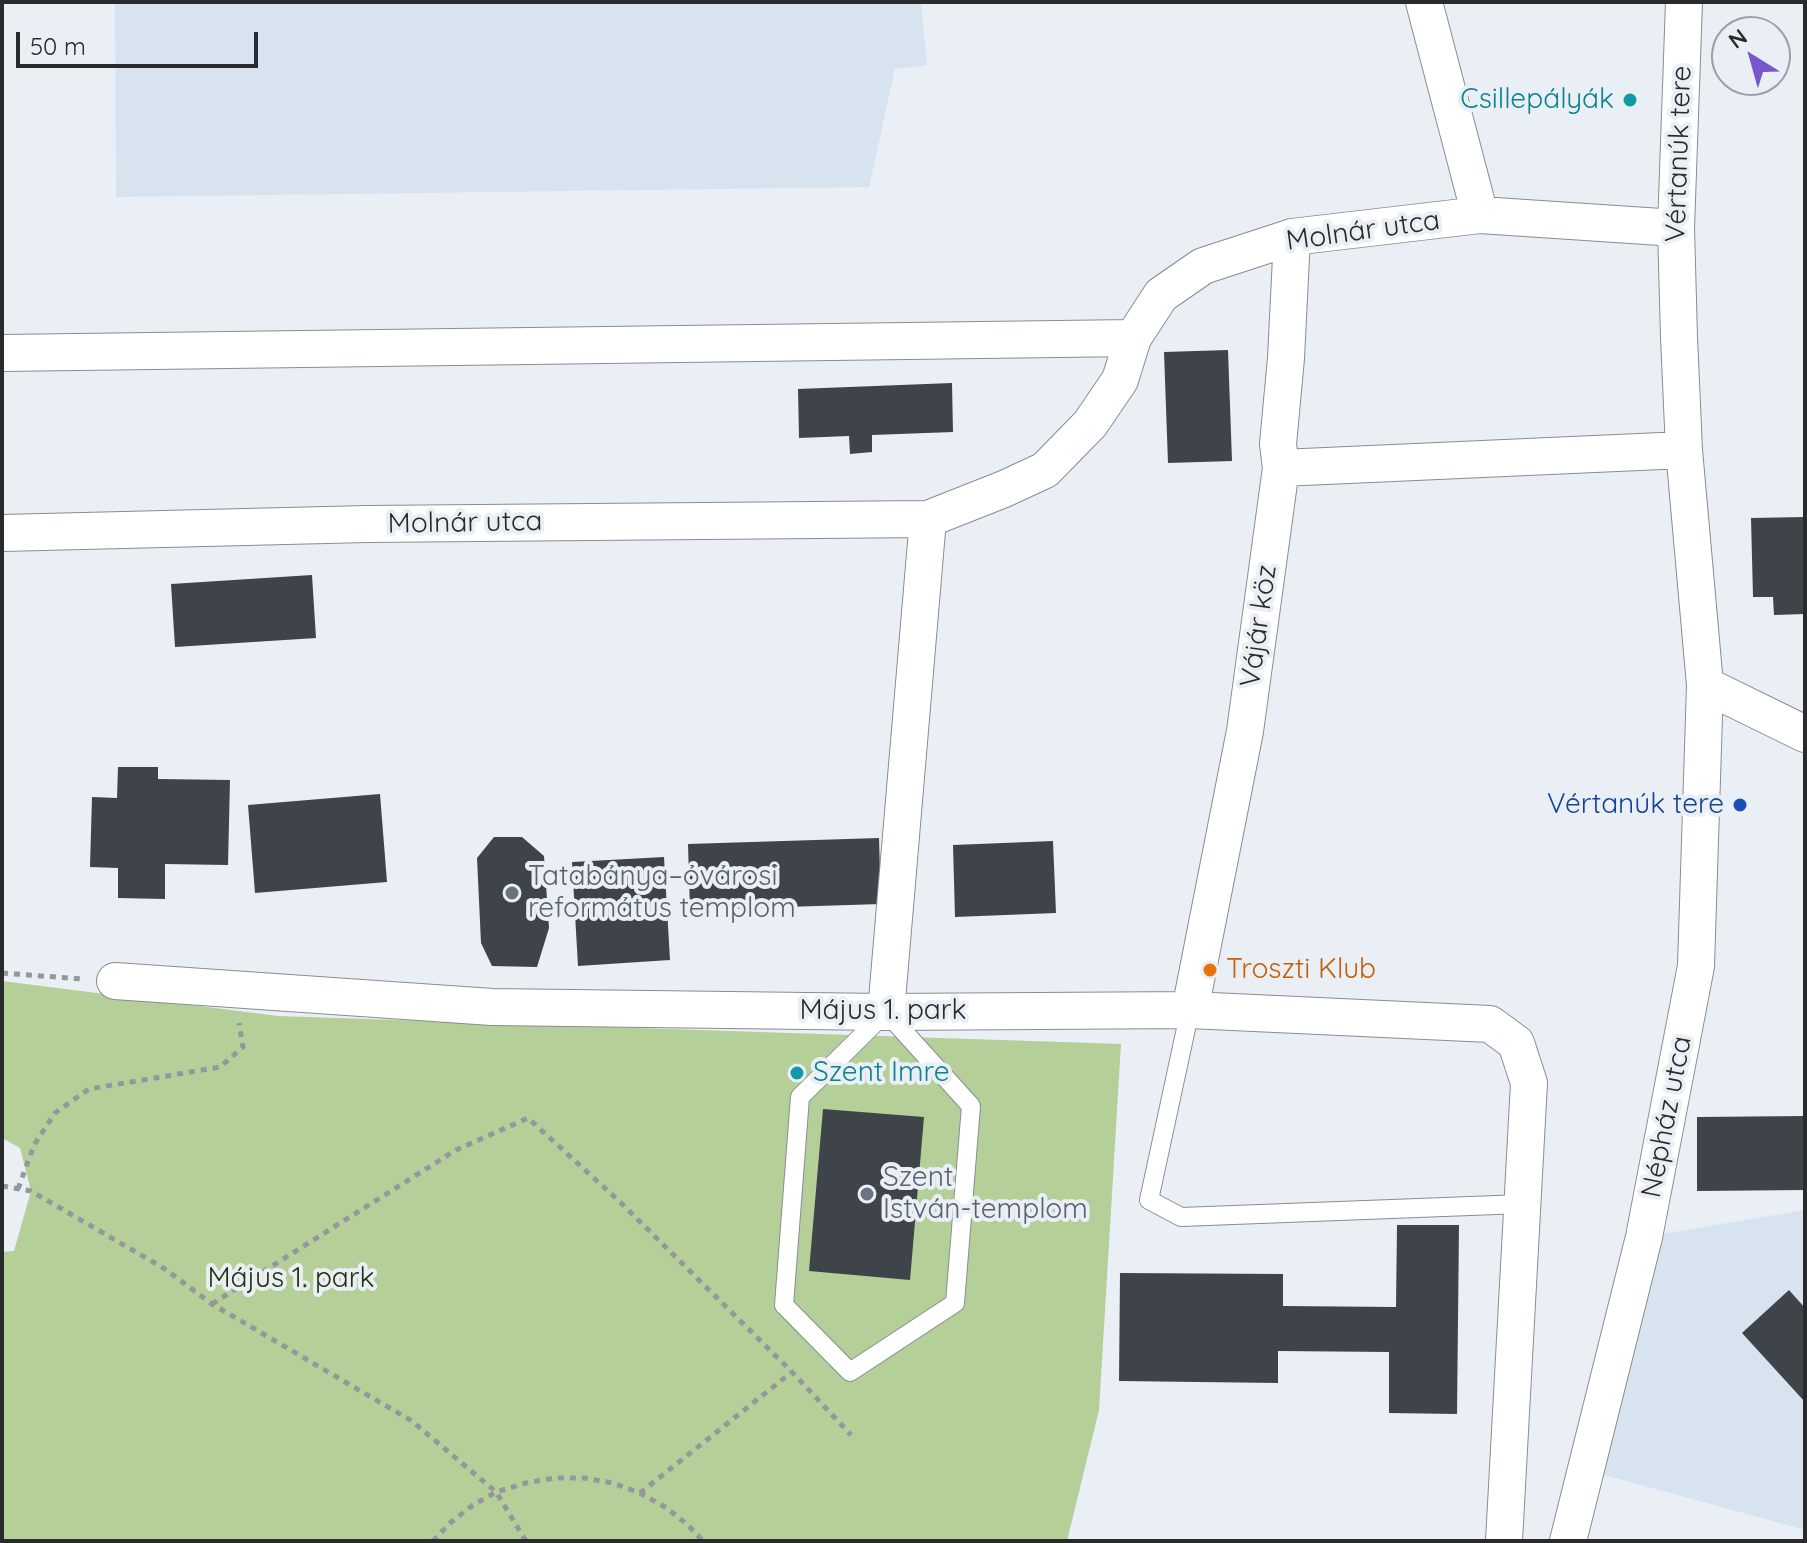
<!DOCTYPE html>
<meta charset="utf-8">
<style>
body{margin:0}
#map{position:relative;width:1807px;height:1543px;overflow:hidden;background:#e9eff5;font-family:Quicksand,sans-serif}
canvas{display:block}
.frame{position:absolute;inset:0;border:4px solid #282a2c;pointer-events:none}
.north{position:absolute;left:1711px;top:16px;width:80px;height:80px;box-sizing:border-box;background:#e9eff5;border:2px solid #9ca0a5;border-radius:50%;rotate:323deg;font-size:22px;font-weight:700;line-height:32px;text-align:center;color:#282a2c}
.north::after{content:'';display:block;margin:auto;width:28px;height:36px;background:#7955cf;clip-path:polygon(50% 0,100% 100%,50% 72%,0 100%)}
.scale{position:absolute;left:16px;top:32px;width:242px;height:36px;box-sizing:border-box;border:4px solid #282a2c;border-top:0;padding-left:10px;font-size:24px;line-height:28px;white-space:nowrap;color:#282a2c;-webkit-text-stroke:6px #e9eff5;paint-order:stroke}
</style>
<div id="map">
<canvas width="1807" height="1543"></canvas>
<div class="frame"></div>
<div class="north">N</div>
<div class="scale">50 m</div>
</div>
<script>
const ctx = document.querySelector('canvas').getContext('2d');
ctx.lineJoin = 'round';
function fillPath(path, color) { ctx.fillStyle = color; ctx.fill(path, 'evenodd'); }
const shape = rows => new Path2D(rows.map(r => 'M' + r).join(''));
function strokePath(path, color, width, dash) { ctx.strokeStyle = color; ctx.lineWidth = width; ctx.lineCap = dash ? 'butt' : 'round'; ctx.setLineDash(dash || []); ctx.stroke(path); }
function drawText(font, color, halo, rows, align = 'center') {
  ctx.font = font + ' Quicksand,sans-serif'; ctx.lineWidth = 8; ctx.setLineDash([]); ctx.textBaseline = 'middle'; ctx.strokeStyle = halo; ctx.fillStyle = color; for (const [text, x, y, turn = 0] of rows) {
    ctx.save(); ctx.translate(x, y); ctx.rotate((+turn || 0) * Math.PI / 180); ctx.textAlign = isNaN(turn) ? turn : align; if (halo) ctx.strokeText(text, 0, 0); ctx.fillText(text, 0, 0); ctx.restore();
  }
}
const built = shape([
 [115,2,921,2,927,65,895,69,869,187,116,197],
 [1805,1210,1805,1530,1586,1470,1644,1237]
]);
const green = shape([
 [2,981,278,1016,1121,1044,1099,1410,1067,1541,2,1541,2,1252,14,1251,31,1191,20,1148,2,1138]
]);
const building = shape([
 [1228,350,1232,461,1168,463,1164,352],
 [952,383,953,432,872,435,872,452,850,454,849,436,799,438,798,389],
 [1805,517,1805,614,1774,615,1773,597,1753,597,1751,518],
 [312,575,316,638,175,647,171,584],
 [118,767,158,767,158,779,230,780,228,865,165,864,165,899,118,898,118,868,90,867,92,797,117,798],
 [380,794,387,882,255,893,248,805],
 [494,837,522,837,544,856,549,928,537,967,492,966,481,943,477,858],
 [879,838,881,904,690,910,688,844],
 [1053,841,1056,913,955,917,953,845],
 [664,857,670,960,578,966,572,862],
 [823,1109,924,1117,910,1280,809,1271],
 [1805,1116,1805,1190,1697,1191,1697,1117],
 [1397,1225,1459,1225,1457,1414,1389,1413,1389,1352,1278,1351,1278,1383,1119,1381,1120,1273,1283,1274,1283,1306,1396,1307],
 [1789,1290,1805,1308,1805,1402,1742,1333]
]);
const path = shape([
 [2,973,82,979],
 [2,1186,31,1191,165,1269,212,1304,412,1421,496,1492,526,1541],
 [18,1189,34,1145,55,1113,89,1089,220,1067,243,1047,239,1023],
 [212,1304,456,1150,528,1118,619,1201,792,1372,851,1435],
 [640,1493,792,1372],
 [433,1541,450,1523,473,1505,496,1492,526,1483,555,1478,584,1478,613,1483,640,1493,665,1507,688,1525,703,1541]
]);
const lane = shape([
 [1190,1010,1149,1200,1181,1217,1523,1204],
 [886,1012,971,1106,955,1303,850,1372,784,1305,800,1097,886,1012]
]);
const street = shape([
 [1424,2,1480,215],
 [2,353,1133,338],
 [1281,468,1684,450],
 [2,533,367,524,928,519,1004,489,1045,470,1090,424,1120,380,1133,338,1161,295,1203,266,1292,237,1480,215,1676,228],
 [1705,685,1805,734],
 [115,981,492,1007,886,1012,1190,1010,1490,1024,1516,1043,1529,1083,1504,1541],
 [1190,1010,1245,731,1281,468,1278,444,1286,358,1292,237],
 [886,1012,928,519],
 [1568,1541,1644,1237,1696,966,1705,685,1684,450,1679,337,1676,228,1684,2]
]);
const markers = [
 [1630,100,8,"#0f9aa8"],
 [1740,805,8,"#1a4fb4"],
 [512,893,8,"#6b7280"],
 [1210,970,8,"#e8710a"],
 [797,1073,8,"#0f9aa8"],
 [867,1194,8,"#6b7280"]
];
const cultureNames = [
 ["Csillepályák",1614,100],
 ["Szent Imre",813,1073,"left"]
];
const streetNames = [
 ["Vértanúk tere",1679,154,-88],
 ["Molnár utca",1363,231,-8],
 ["Molnár utca",465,523,-1],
 ["Vájár köz",1259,626,-82],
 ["Május 1. park",883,1011],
 ["Népház utca",1667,1117,-79]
];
const transitNames = [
 ["Vértanúk tere",1724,805]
];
const worshipNames = [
 ["Tatabánya–óvárosi",528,877],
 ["református templom",528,909],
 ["Szent",883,1178],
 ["István-templom",883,1210]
];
const foodNames = [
 ["Troszti Klub",1226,970]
];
const parkNames = [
 ["Május 1. park",291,1279]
];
fillPath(built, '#d7e3ef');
fillPath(green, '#b4cf98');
fillPath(building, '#3f444a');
strokePath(lane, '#878d93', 20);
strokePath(street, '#878d93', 38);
strokePath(path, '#94989d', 5, [6, 6]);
strokePath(lane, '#fff', 18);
strokePath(street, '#fff', 36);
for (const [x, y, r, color] of markers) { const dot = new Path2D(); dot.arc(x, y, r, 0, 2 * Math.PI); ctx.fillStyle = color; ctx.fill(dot); strokePath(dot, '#e9eff5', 3); }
drawText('28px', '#0d838f', '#e9eff5', cultureNames, 'right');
drawText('28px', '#282a2c', '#e9eff5', streetNames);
drawText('28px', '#164399', '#e9eff5', transitNames, 'right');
drawText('28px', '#5b616d', '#e9eff5', worshipNames, 'left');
drawText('28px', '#c56008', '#e9eff5', foodNames, 'left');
drawText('28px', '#23330d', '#e9eff5', parkNames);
</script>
